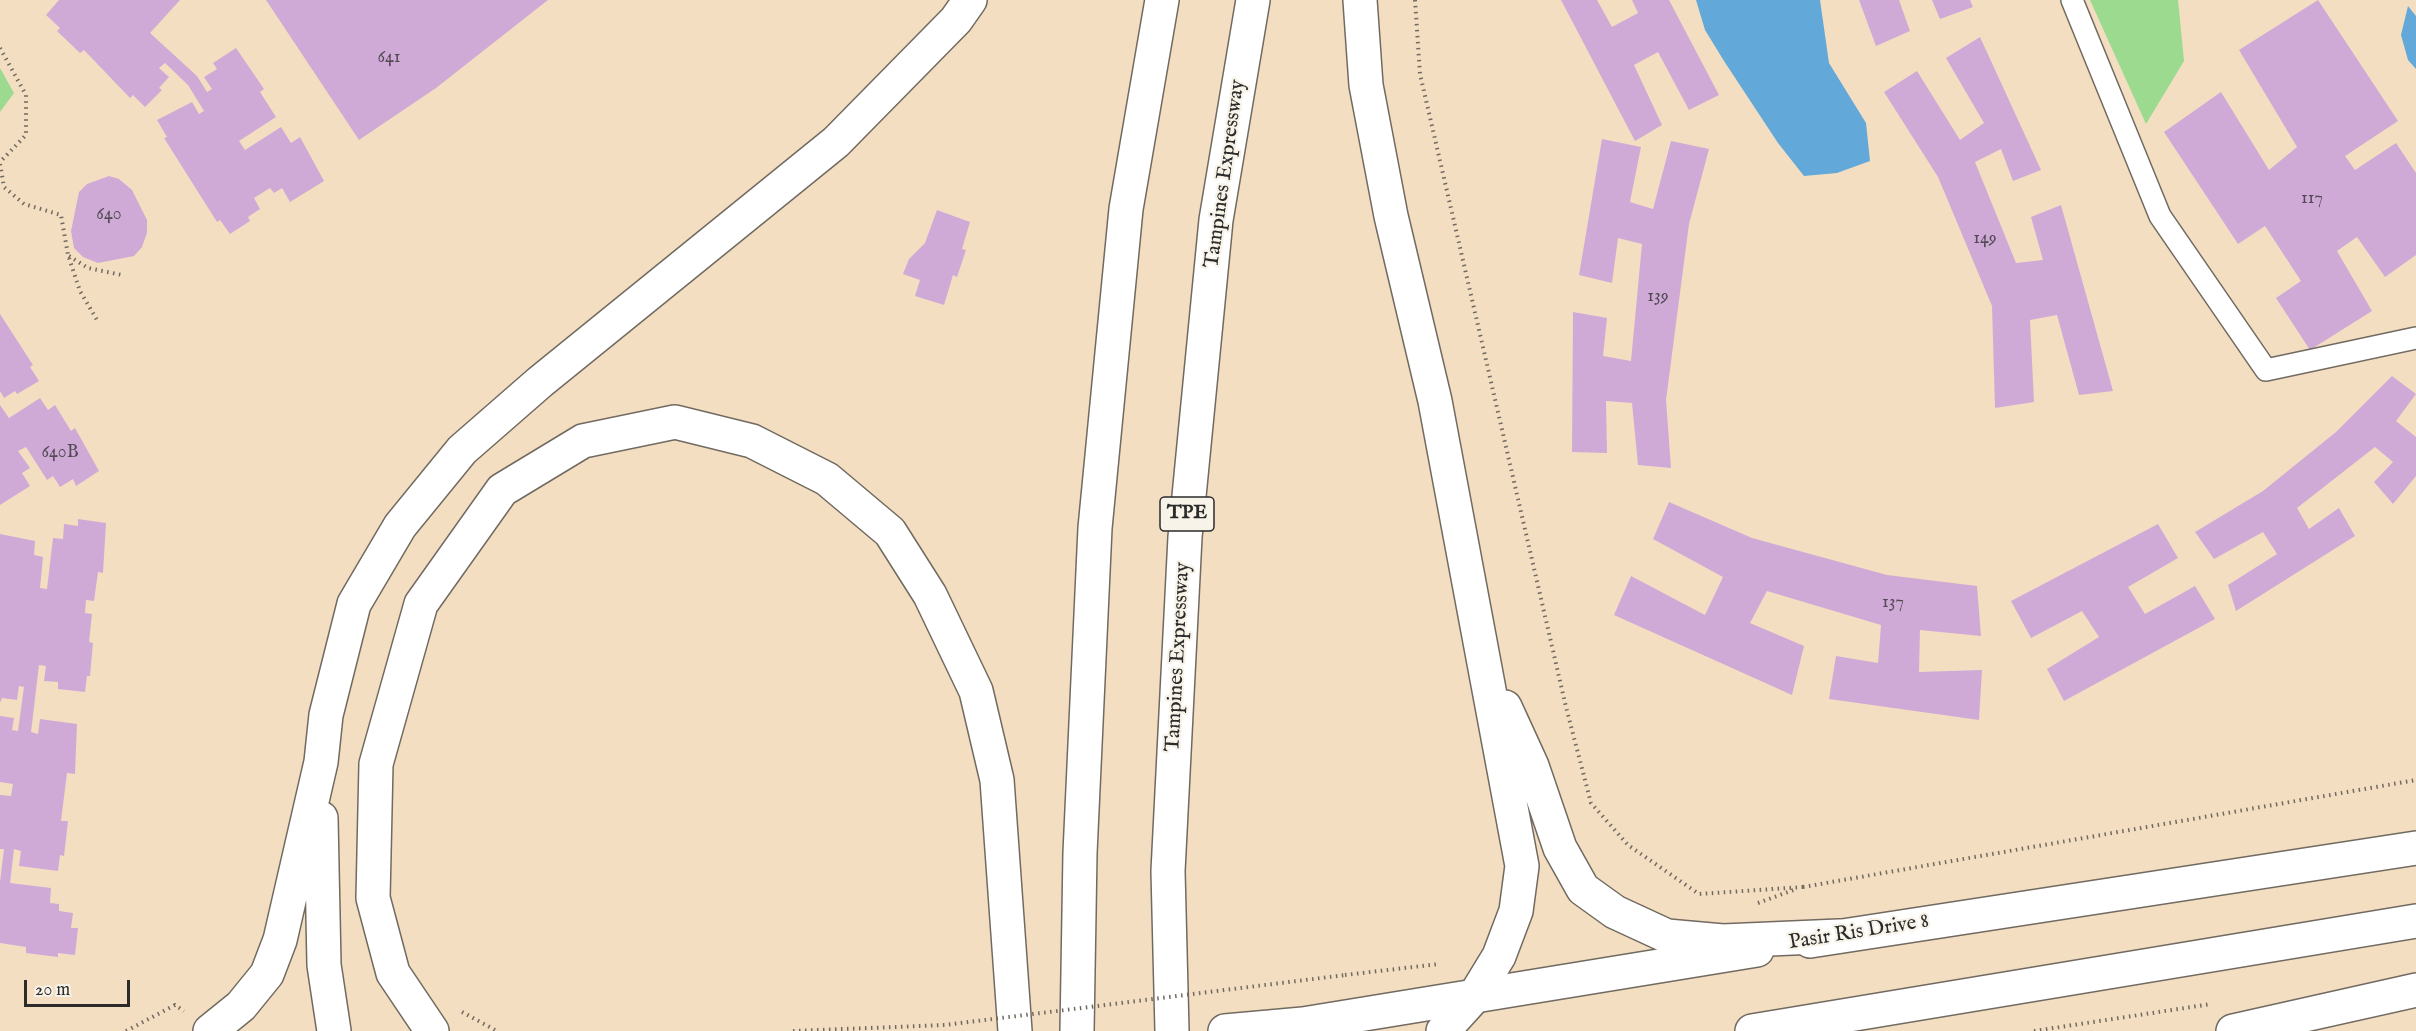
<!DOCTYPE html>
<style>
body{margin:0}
#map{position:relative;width:2416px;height:1031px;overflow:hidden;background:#f4dec2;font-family:"IM FELL English",serif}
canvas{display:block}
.scale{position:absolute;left:24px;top:980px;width:106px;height:27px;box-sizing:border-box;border:3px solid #2b2b2b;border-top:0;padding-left:8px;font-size:18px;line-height:21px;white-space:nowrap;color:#2b2b2b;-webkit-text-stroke:4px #f7f3e8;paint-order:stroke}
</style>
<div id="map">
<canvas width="2416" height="1031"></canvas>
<div class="scale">20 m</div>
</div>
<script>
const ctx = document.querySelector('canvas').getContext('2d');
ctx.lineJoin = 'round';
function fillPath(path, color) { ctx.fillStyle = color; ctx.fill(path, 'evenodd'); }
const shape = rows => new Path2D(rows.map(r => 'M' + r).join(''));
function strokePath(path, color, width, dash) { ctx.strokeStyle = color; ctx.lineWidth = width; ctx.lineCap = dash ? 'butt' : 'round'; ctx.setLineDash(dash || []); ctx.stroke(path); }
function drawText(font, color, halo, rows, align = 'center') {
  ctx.font = font + ' "IM FELL English",serif'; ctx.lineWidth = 4.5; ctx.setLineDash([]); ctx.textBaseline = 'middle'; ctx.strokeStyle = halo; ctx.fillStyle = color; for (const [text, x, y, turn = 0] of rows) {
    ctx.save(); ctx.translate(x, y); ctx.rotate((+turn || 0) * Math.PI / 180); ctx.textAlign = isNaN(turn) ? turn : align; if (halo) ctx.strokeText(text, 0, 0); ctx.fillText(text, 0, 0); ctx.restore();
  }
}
const green = shape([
 [2090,0,2178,0,2184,61,2146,124],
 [0,68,14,93,0,112]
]);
const water = shape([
 [1696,0,1820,0,1829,63,1866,123,1870,161,1837,173,1804,176,1778,143,1724,61,1705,30],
 [2408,6,2416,16,2416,69,2408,60,2401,35]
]);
const building = shape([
 [59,0,180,0,150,33,197,76,207,92,212,89,204,77,217,69,213,63,236,48,264,89,260,92,276,117,239,141,245,150,281,127,291,143,300,137,324,181,290,202,282,188,274,193,270,188,254,198,260,209,248,217,250,221,230,234,220,220,217,222,164,138,167,137,157,120,192,102,199,114,204,111,188,85,165,63,159,68,169,77,159,88,162,90,145,107,133,95,130,98,84,50,80,53,57,31,60,28,46,15],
 [266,0,548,0,436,88,359,140],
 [1561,0,1597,0,1612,27,1638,13,1632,0,1669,0,1719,95,1689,110,1658,52,1634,65,1662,125,1635,141],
 [1859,0,1899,0,1910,31,1876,46],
 [1932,0,1970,0,1973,7,1940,19],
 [2318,0,2398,121,2345,156,2355,170,2396,143,2416,173,2416,255,2385,277,2357,237,2337,251,2372,311,2310,350,2276,298,2301,281,2265,226,2238,244,2164,132,2221,92,2269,170,2297,147,2239,50],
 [1980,37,2041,170,2013,181,2001,149,1975,162,2016,263,2043,260,2031,217,2061,205,2113,391,2079,395,2057,315,2030,320,2034,402,1995,408,1992,306,1938,177,1884,92,1917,71,1960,140,1984,123,1946,58],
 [1602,139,1641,147,1630,202,1653,209,1671,141,1709,149,1689,224,1666,400,1671,468,1638,465,1632,403,1606,401,1607,453,1572,452,1573,312,1607,318,1603,356,1631,361,1642,244,1618,238,1612,283,1579,275],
 [109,176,119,179,132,190,147,220,147,233,142,247,134,256,98,263,83,257,74,248,71,231,79,192,87,184],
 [937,210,970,222,962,249,966,250,957,277,953,275,944,305,915,296,920,280,903,274,909,259,925,243],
 [0,314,33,365,30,367,39,381,17,394,15,391,4,398,0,391],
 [2392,376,2416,394,2396,421,2416,437,2416,476,2393,504,2374,482,2393,462,2375,447,2297,508,2309,529,2339,508,2355,536,2236,611,2228,585,2277,554,2263,532,2214,559,2195,532,2263,491,2336,432],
 [40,398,48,410,55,405,71,431,75,428,99,471,76,486,73,479,60,487,53,476,47,480,26,447,18,451,30,468,22,473,30,486,0,505,0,405,9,418],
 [1669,502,1752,538,1887,575,1977,586,1981,636,1920,630,1919,672,1982,670,1979,720,1829,699,1836,656,1878,663,1881,625,1767,591,1750,623,1804,646,1792,695,1614,615,1631,576,1705,615,1723,577,1653,539],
 [78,519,106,523,103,573,98,572,94,601,86,600,85,613,92,614,89,642,93,643,90,676,87,676,85,692,58,689,58,682,44,681,46,666,39,665,31,732,38,734,40,719,77,724,75,774,67,773,61,821,68,821,64,856,60,855,58,871,19,866,21,851,14,849,10,883,51,888,50,903,59,904,59,911,73,913,71,928,78,928,75,955,58,953,58,957,26,953,26,947,0,943,0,882,4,849,0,849,0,795,11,796,13,784,0,782,0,716,14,718,12,730,18,731,24,687,19,686,17,700,2,698,0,703,0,534,35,541,34,555,43,557,40,588,47,589,53,538,63,539,64,524,78,526],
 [2158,524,2178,558,2128,587,2145,614,2195,586,2215,619,2064,701,2047,669,2099,637,2082,611,2031,638,2011,601]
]);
const path = shape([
 [1415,0,1420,74,1566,707,1591,803,1628,845,1699,894,1803,887],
 [0,48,26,95,26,135,0,162],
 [0,164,4,187,24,204,61,215,68,255,80,291,97,320],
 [69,256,88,268,122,275],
 [1803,887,2416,780],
 [1758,903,1796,889],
 [1345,975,1439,964],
 [462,1012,497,1031],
 [126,1031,175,1005,184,1011],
 [2034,1031,2211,1004]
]);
const service = shape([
 [2072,0,2160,216,2266,370,2416,338]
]);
const primary = shape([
 [1810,941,2416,848],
 [1225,1031,1303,1024,1757,950],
 [1752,1031,2416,921]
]);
const motorway = shape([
 [1360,0,1366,85,1391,216,1435,401,1522,866,1516,911,1499,956,1474,997,1443,1031],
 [1505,707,1532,766,1560,848,1583,889,1615,912,1667,936,1723,941,1839,936],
 [321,818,324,965,334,1031],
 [210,1031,241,1006,267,974,280,940,321,762,326,715,354,604,400,526,462,450,540,382,836,142,956,20,970,0],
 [432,1031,393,973,373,898,376,764,421,604,502,490,583,441,675,422,752,441,827,479,890,532,930,595,976,691,997,780,1015,1031],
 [1077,1031,1080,853,1095,528,1126,209,1162,0],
 [1172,1031,1168,871,1185,537,1216,220,1253,0],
 [2233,1031,2416,990]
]);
const pathBridge = shape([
 [793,1031,945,1025,1345,975]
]);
const numberNames = [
 ["641",389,58],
 ["117",2312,199],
 ["640",109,215],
 ["149",1985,239],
 ["139",1658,297],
 ["640B",60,453],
 ["137",1893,603]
];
const shields = [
 [1187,514,54]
];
const shieldNames = [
 ["TPE",1187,514]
];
const streetNames = [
 ["Tampines Expressway",1226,174,-82],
 ["Tampines Expressway",1179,657,-87],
 ["Pasir Ris Drive 8",1859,933,-9]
];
fillPath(green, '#9bda8f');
fillPath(water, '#62a8d8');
fillPath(building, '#cfaad7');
strokePath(service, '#716a60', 24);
strokePath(primary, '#716a60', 36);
strokePath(motorway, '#716a60', 36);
strokePath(path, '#716a60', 4, [1.5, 4.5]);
strokePath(service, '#fff', 21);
strokePath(primary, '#fff', 33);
strokePath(motorway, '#fff', 33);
strokePath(pathBridge, '#716a60', 4, [1.5, 4.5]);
drawText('18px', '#544b56', null, numberNames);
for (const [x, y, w] of shields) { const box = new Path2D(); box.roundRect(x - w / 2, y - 17, w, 34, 4.5); ctx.fillStyle = '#f7f3e8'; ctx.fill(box); strokePath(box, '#2b2b2b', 1.5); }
drawText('bold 20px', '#2b2b2b', null, shieldNames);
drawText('21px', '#2b2b2b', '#f7f3e8', streetNames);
</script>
